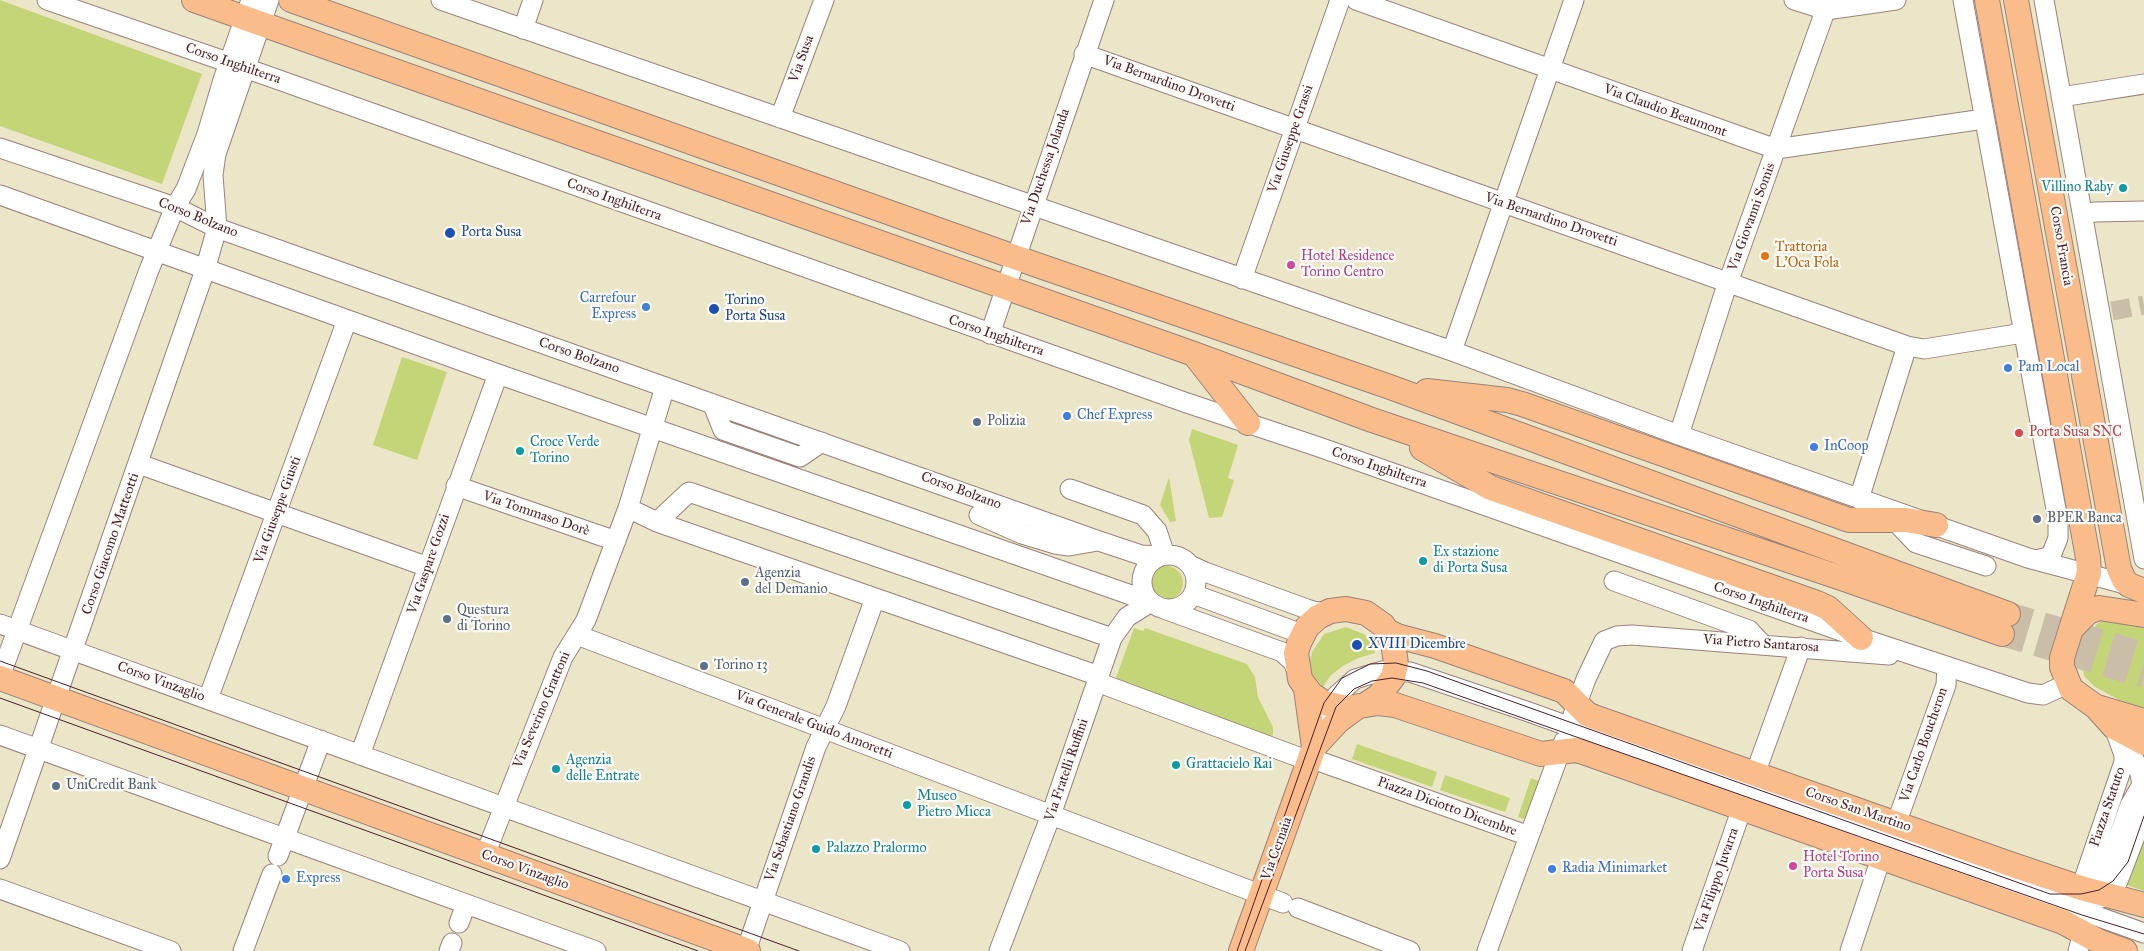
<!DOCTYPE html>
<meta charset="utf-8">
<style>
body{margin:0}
canvas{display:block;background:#ebe6c8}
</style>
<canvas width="2144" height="951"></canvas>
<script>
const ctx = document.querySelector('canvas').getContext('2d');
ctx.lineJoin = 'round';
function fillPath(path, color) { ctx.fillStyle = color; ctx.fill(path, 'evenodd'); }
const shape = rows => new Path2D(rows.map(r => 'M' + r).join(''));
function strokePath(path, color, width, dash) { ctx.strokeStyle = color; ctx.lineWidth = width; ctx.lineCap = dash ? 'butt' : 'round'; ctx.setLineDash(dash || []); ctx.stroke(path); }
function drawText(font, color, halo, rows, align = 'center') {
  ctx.font = font + ' "IM FELL Great Primer",serif'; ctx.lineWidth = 4.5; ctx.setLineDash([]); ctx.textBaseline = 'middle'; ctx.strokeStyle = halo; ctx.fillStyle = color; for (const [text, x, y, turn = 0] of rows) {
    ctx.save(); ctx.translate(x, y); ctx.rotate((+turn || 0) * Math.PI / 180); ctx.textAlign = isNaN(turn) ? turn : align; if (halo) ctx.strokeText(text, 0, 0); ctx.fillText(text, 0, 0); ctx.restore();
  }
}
const green = shape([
 [0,0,202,74,162,184,0,126],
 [402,357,447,372,417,460,373,445],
 [1192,429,1238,445,1228,478,1234,480,1222,517,1209,518,1189,440],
 [1169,477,1176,521,1170,522,1160,505],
 '1149 583a17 17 0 1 1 34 0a17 17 0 1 1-34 0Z',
 [2105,619,2117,619,2144,628,2144,713,2095,687,2084,676,2082,660,2093,629,2097,624],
 [1346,627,1366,635,1374,646,1375,653,1358,658,1343,666,1330,676,1323,687,1312,673,1310,662,1312,652,1324,634],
 [1134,628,1143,631,1145,628,1247,664,1255,677,1258,697,1273,727,1273,734,1270,743,1113,686],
 [1357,744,1437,772,1432,787,1352,759],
 [1445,775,1510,798,1505,812,1440,790],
 [1531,778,1539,781,1527,820,1518,817],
 [2144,829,2144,891,2127,885,2126,881]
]);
const minorTunnel = shape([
 [2112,311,2144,305]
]);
const majorTunnel = shape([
 [2008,614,2144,654],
 [2002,634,2144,676]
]);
const minor = shape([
 [47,0,265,75,1187,403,1316,446,1861,638,2028,693,2043,695,2067,684],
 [441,0,1452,351,1679,435,2028,558,2129,585],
 [1356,0,1776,149,1984,119],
 [1794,0,1826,10,1896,0],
 [1963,0,2058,520,2058,538,2052,553,2048,557,2037,560],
 [2044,0,2144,559],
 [523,29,533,0],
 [1084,54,1907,346,1924,349,2023,333],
 [2061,97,2144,84],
 [780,118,824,0],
 [0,148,175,207,217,228,1099,541,1141,555,1160,556],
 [0,195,498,374,1151,602],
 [2083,215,2094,212,2144,211],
 [1242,279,1340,0],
 [990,334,1104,0],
 [1452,351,1574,0],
 [713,405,723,430,800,457,822,442],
 [1679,435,1724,294,1829,0],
 [139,464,428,567],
 [456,486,616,541],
 [1070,489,1143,515,1157,531,1165,555],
 [1859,499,1907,346],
 [628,508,657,522,1099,676],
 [979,515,1022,534,1055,544,1069,546,1098,541],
 [1893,519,1916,543,1986,566],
 [657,522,689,492,1112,638],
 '1142 582a27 27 0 1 1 54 0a27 27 0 1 1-54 0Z',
 [1190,565,1205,572,1307,609,1317,612,1330,611],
 [1614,581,1749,630,1762,644],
 [1193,594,1302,634],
 [1164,609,1282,652,1293,662,1298,673],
 [0,624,900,951],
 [577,635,1283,903],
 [0,677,149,270,175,207,186,189,207,134,223,80,251,0],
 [1097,682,1309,761],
 [208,699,347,320],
 [1573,715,1586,679,1604,641,1617,636,1632,635,1889,655],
 [0,735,596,951],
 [1315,742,1324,720,1337,695,1355,679,1382,671,1410,672,1526,711,2144,933],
 [360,755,498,374],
 [1310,758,1529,836],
 [1755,774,1801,647],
 [1896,824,1946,685,1947,666],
 [485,855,563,657,586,620,628,508,665,387],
 [278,856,321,740],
 [0,859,205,270,217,228,213,175,216,154,269,0],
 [2081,888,2095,884,2105,875,2130,805,2143,783],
 [0,889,171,951],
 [2096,900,2103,897,2118,881,2143,816,2144,795,2139,769,2124,740],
 [1298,908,1410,951],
 [459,923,466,904],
 [243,951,272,874],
 [449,951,452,943],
 [746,951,816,747,836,706,875,598],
 [999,951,1051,815,1112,638,1127,617,1151,602],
 [1487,951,1564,741],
 [1692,951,1742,808],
 [1850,951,1881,858],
 [2078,951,2083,933,2081,888,2124,762,2124,755,2114,727]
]);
const major = shape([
 [194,0,1194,354,1372,420,1844,579,2002,634],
 [291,0,1037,265,1390,387,2008,614],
 [1987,0,2088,558,2089,573,2071,629],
 [2016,0,2119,569,2124,580,2129,585,2144,591],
 [1194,354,1248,423],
 [1427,391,1507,400,1522,404,1849,520,1906,520,1936,525],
 [1422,448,1491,488,1817,603,1828,608,1861,638],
 [2144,615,2099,608,2088,612,2071,629,2062,658,2062,667,2071,689,2096,707,2114,727,2144,743],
 [1387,631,1397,636,1435,646,1564,691,1587,714,1594,717,2010,864,2081,888,2144,905],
 [0,678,748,951],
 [1365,705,1379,696,1393,677,1396,664,1393,642,1383,625,1366,613,1346,609,1330,611,1318,617,1307,627,1299,643,1296,653,1300,679,1311,694,1324,703,1347,708,1378,703,1395,705,1541,754,1576,750,1583,752,2063,922,2100,942,2125,951],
 [2097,707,2144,721],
 [1314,747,1338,721,1357,707],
 [1241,951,1314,747,1306,689]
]);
const tram = shape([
 [0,661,799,951],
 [0,698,698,951],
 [1237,951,1324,703,1342,678,1370,664,1396,663,1427,671,2050,894,2081,894,2099,890,2113,881,2128,862,2144,816],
 [1245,951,1336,707,1354,689,1372,681,1392,678,1423,683,2082,915,2144,934]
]);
const markers = [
 [2123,188,5,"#0f9aa8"],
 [450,233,6,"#1a4fb4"],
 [1765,256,5,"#e8710a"],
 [1291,265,5,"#d1479c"],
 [646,307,5,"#3f7fe0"],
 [714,309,6,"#1a4fb4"],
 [2008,368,5,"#3f7fe0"],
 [1067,416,5,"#3f7fe0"],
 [977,422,5,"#5c6f8a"],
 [2019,433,5,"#e0444e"],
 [1814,447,5,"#3f7fe0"],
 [520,451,5,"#0f9aa8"],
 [2037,519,5,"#5c6f8a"],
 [1423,561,5,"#0f9aa8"],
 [745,582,5,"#5c6f8a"],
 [447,619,5,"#5c6f8a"],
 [1357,645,6,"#1a4fb4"],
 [704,666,5,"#5c6f8a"],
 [1176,765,5,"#0f9aa8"],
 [556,769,5,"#0f9aa8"],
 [56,786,5,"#5c6f8a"],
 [907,805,5,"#0f9aa8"],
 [816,849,5,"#0f9aa8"],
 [1793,866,5,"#d1479c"],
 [1552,869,5,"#3f7fe0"],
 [286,879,5,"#3f7fe0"]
];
const streetNames = [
 ["Via Susa",802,59,-70],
 ["Corso Inghilterra",233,64,19],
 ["Via Bernardino Drovetti",1169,84,20],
 ["Via Claudio Beaumont",1665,111,20],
 ["Via Giuseppe Grassi",1291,139,-71],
 ["Via Duchessa Jolanda",1046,167,-71],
 ["Corso Inghilterra",614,200,20],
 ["Via Giovanni Somis",1752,217,-70],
 ["Corso Bolzano",198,218,22],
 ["Via Bernardino Drovetti",1551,220,19],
 ["Corso Francia",2061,246,80],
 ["Corso Inghilterra",996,336,19],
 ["Corso Bolzano",579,356,19],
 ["Corso Inghilterra",1379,468,19],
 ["Corso Bolzano",961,491,20],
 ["Via Giuseppe Giusti",278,510,-70],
 ["Via Tommaso Dorè",536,514,19],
 ["Corso Giacomo Matteotti",111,544,-71],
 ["Via Gaspare Gozzi",429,564,-71],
 ["Corso Inghilterra",1761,603,19],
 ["Via Pietro Santarosa",1761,644,4],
 ["Corso Vinzaglio",161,682,20],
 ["Via Severino Grattoni",542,710,-67],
 ["Via Generale Guido Amoretti",814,725,21],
 ["Via Carlo Boucheron",1924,745,-71],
 ["Via Fratelli Ruffini",1067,770,-71],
 ["Piazza Diciotto Dicembre",1447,807,20],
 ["Piazza Statuto",2108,807,-71],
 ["Corso San Martino",1858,810,19],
 ["Via Sebastiano Grandis",791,819,-71],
 ["Via Cernaia",1277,849,-70],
 ["Corso Vinzaglio",525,870,20],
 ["Via Filippo Juvarra",1717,880,-71]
];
const cultureNames = [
 ["Villino Raby",2113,188,"right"],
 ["Croce Verde",530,443],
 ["Torino",530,459],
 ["Ex stazione",1433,553],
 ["di Porta Susa",1433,569],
 ["Agenzia",566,761],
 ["delle Entrate",566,777],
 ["Grattacielo Rai",1186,765],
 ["Museo",917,797],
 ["Pietro Micca",917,813],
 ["Palazzo Pralormo",826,849]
];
const transitNames = [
 ["Porta Susa",461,233],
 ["Torino",725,301],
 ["Porta Susa",725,317],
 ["XVIII Dicembre",1368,645]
];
const foodNames = [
 ["Trattoria",1775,248],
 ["L'Oca Fola",1775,264]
];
const hotelNames = [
 ["Hotel Residence",1301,257],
 ["Torino Centro",1301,273],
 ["Hotel Torino",1803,858],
 ["Porta Susa",1803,874]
];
const shopNames = [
 ["Carrefour",636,299,"right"],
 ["Express",636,315,"right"],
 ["Pam Local",2018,368],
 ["Chef Express",1077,416],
 ["InCoop",1824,447],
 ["Radia Minimarket",1562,869],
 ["Express",296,879]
];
const serviceNames = [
 ["Polizia",987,422],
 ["BPER Banca",2047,519],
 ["Agenzia",755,574],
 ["del Demanio",755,590],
 ["Questura",457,611],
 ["di Torino",457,627],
 ["Torino 13",714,666],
 ["UniCredit Bank",66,786]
];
const healthNames = [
 ["Porta Susa SNC",2029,433]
];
fillPath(green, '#c4d577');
strokePath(minorTunnel, '#cbbea9', 19, [19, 9]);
strokePath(majorTunnel, '#cbbea9', 24, [24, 12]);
strokePath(minor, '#9a827a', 21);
strokePath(major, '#9a827a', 26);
strokePath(minor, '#fff', 19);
strokePath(major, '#fabc8b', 24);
strokePath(tram, '#4a1f2b', 1);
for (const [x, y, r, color] of markers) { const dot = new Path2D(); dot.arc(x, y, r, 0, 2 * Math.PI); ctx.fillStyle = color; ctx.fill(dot); strokePath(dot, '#fdfcf7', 2); }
drawText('14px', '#4a1f2b', '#fdfcf7', streetNames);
drawText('14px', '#0d838f', '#fdfcf7', cultureNames, 'left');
drawText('14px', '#164399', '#fdfcf7', transitNames, 'left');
drawText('14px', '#c56008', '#fdfcf7', foodNames, 'left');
drawText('14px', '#b23c85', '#fdfcf7', hotelNames, 'left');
drawText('14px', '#366cbe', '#fdfcf7', shopNames, 'left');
drawText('14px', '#4e5e75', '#fdfcf7', serviceNames, 'left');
drawText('14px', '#be3a42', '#fdfcf7', healthNames, 'left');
</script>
